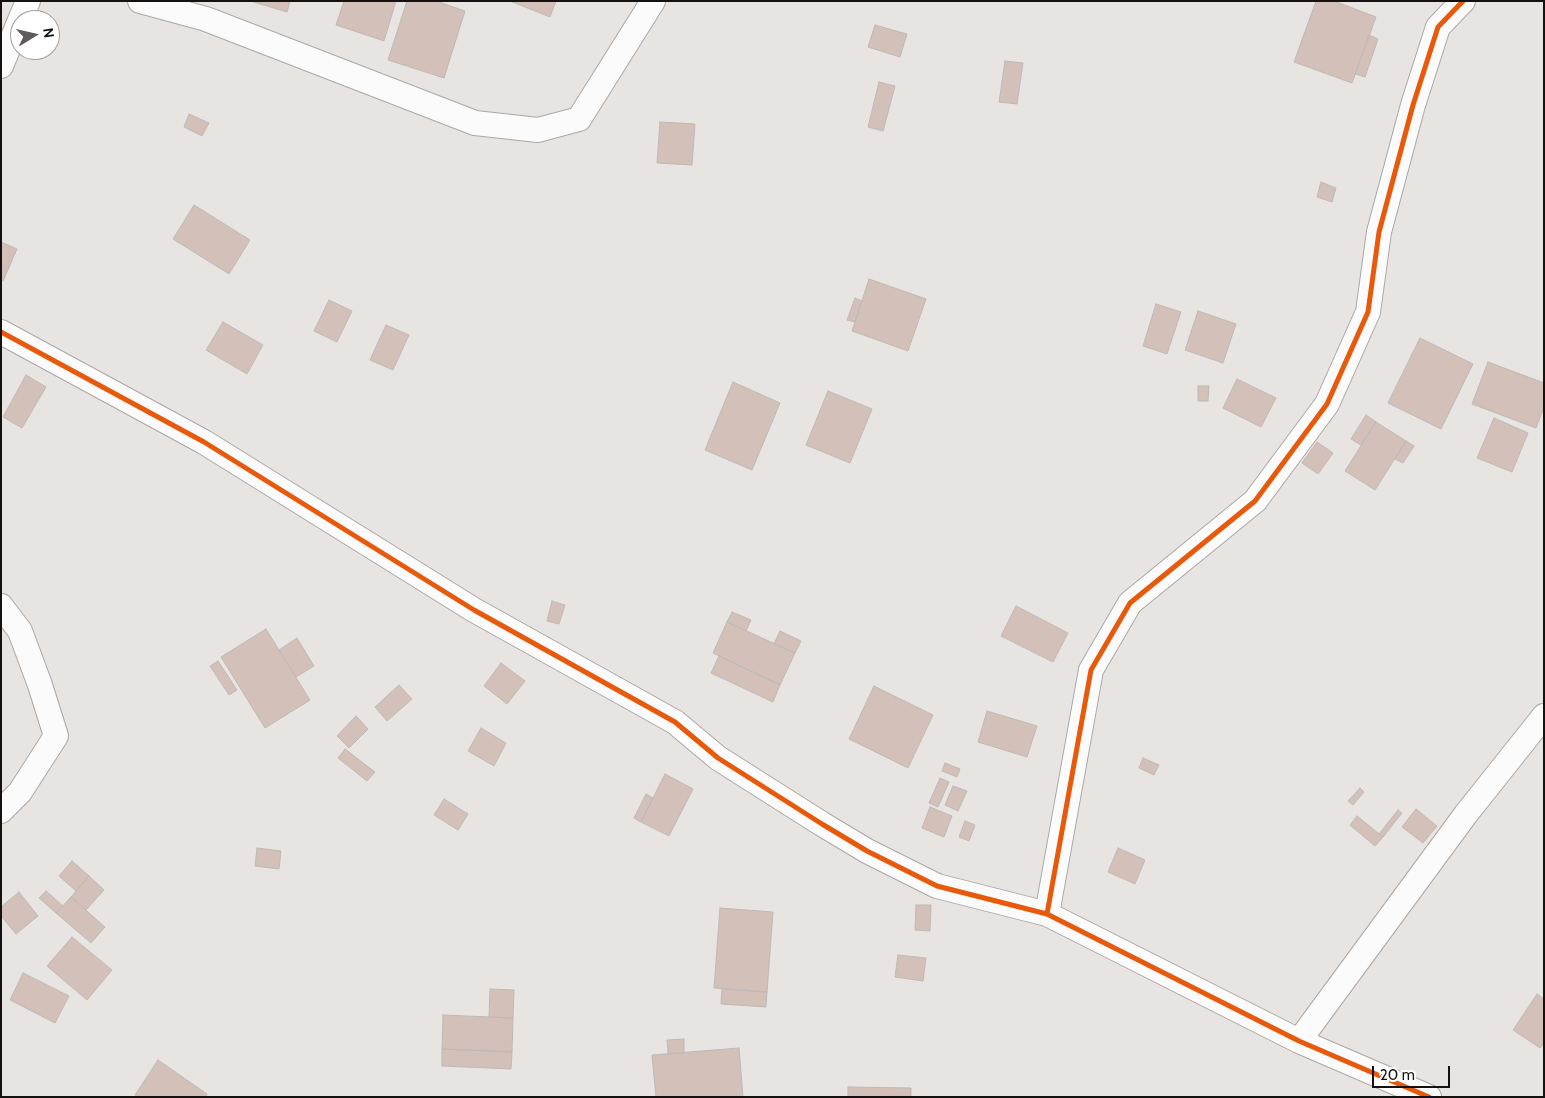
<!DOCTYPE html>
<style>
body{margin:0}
#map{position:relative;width:1545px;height:1098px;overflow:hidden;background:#e8e4e2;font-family:Cabin,sans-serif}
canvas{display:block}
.frame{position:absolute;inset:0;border:2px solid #141110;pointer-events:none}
.north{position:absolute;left:10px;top:10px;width:50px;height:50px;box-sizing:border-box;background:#fff;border:1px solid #a1a09f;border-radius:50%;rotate:81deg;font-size:14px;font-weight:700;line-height:20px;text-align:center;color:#141110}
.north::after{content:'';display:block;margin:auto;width:18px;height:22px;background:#5e5b5a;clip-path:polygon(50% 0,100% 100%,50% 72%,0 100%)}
.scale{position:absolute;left:1372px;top:1066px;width:78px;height:22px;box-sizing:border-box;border:2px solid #141110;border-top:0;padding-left:6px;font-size:15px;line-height:18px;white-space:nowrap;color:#141110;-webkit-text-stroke:4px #fff;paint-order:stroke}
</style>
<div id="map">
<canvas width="1545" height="1098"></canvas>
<div class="frame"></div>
<div class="north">N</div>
<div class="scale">20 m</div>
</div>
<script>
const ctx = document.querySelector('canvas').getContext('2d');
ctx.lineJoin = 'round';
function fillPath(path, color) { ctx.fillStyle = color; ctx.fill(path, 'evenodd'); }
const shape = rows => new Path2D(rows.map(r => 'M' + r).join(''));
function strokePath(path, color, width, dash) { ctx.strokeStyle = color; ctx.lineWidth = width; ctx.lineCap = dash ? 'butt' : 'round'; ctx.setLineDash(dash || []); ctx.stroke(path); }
const building = shape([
 [250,1,290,1,287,12,250,1],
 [344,1,396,1,384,41,336,25,344,1],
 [407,1,436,1,465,11,444,78,388,60,407,1],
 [510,1,556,1,550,17,510,1],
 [1316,1,1334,1,1376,17,1352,83,1294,62,1316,1],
 [875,25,907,34,900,57,868,47,875,25],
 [1369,35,1378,39,1365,77,1355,74,1369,35],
 [1005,61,1023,63,1017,104,999,102,1005,61],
 [879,82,895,86,883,131,868,127,879,82],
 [189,114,209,123,202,136,184,127,189,114],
 [660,122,695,124,692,165,657,163,660,122],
 [1321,182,1336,188,1332,202,1317,197,1321,182],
 [194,205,250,240,229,274,173,239,194,205],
 [1,242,17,249,3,281,1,280,1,242],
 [869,279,926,299,908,351,852,331,869,279],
 [855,298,862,301,855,322,847,320,855,298],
 [329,300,352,311,337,342,314,331,329,300],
 [1156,304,1181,312,1167,354,1143,346,1156,304],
 [1198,311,1236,324,1223,363,1185,350,1198,311],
 [223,322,263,345,247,374,206,350,223,322],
 [386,325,409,335,393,370,370,360,386,325],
 [1420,338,1473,364,1441,429,1388,403,1420,338],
 [1488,362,1544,383,1544,407,1536,428,1472,404,1488,362],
 [26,375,46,387,22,428,3,417,26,375],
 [1237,379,1276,398,1261,427,1223,408,1237,379],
 [733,382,780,403,752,470,705,450,733,382],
 [1198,386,1209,386,1208,401,1198,401,1198,386],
 [828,391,872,409,850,463,806,445,828,391],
 [1366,415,1376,422,1361,445,1351,439,1366,415],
 [1494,418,1528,433,1512,472,1477,458,1494,418],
 [1376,422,1406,441,1375,490,1345,471,1376,422],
 [1406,441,1414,446,1403,463,1395,459,1406,441],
 [1317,442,1333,453,1318,474,1302,463,1317,442],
 [552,601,565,605,559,624,547,621,552,601],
 [1016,606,1068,633,1053,662,1001,636,1016,606],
 [732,612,751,620,746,631,727,622,732,612],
 [727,622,795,653,780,685,713,653,727,622],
 [266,629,310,700,265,728,221,657,266,629],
 [780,631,801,641,795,653,774,644,780,631],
 [297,638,314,666,296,677,279,650,297,638],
 [719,656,780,685,773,702,711,673,719,656],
 [218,661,237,690,229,695,210,666,218,661],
 [501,663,525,681,507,704,484,686,501,663],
 [399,685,412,699,387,721,375,707,399,685],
 [874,686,933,715,908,768,849,739,874,686],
 [987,711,1037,726,1027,757,978,742,987,711],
 [356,716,368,729,349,748,337,736,356,716],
 [481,728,506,743,494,766,468,751,481,728],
 [345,749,375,772,367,781,338,758,345,749],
 [1143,758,1159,765,1154,775,1139,768,1143,758],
 [945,763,960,769,957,777,942,771,945,763],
 [665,774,693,789,669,836,641,822,665,774],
 [940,778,949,782,938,807,929,803,940,778],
 [953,786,967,791,958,811,945,805,953,786],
 [1360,788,1364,792,1353,805,1348,801,1360,788],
 [646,794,653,798,641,822,634,818,646,794],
 [444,799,468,814,458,830,434,815,444,799],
 [930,807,952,816,944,837,922,828,930,807],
 [1416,809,1437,826,1423,843,1402,827,1416,809],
 [1398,810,1402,813,1383,837,1379,834,1398,810],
 [1357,816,1383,837,1375,846,1350,825,1357,816],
 [965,821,975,825,969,841,959,837,965,821],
 [257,848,281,851,279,869,255,866,257,848],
 [1118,848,1145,860,1135,884,1108,872,1118,848],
 [72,861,89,876,76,891,59,876,72,861],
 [89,876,104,890,86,910,71,897,89,876],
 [46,891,63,906,56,913,39,898,46,891],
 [19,892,38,916,16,934,1,916,1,907,19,892],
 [71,897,105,927,91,943,56,913,71,897],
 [916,905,931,905,930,931,915,930,916,905],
 [720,908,773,912,767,992,714,988,720,908],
 [72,937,112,970,87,1000,47,966,72,937],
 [898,955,926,958,923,981,895,977,898,955],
 [23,973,69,996,55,1023,10,1000,23,973],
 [490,989,514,990,513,1018,489,1017,490,989],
 [722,989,767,992,766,1007,721,1004,722,989],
 [1537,994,1544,999,1544,1043,1540,1048,1513,1030,1537,994],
 [443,1015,513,1018,512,1052,442,1049,443,1015],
 [684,1039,684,1053,668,1054,667,1040,684,1039],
 [739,1048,743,1097,656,1097,652,1055,739,1048],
 [442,1049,512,1052,511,1069,442,1066,442,1049],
 [158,1060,207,1094,206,1097,138,1097,135,1095,158,1060],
 [848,1087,911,1088,911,1097,848,1097,848,1087]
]);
const minor = shape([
 [140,1,206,19,475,123,538,130,579,119,653,1],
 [20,20,28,1],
 [1,66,20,20],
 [1,332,204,442,474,610,675,722,718,758,822,824,867,851,937,886,1047,914,1299,1041,1429,1097],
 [1,606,20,631,40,685,56,736,20,792,1,811],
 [1047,914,1091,670,1130,603,1255,501,1327,404,1368,312,1379,232,1413,105,1438,27,1463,1],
 [1299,1041,1466,814,1544,716]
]);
const cycleway = shape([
 [1,332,204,442,474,610,675,722,718,758,822,824,867,851,937,886,1047,914,1299,1041,1429,1097],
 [1047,914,1091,670,1130,603,1255,501,1327,404,1368,312,1379,232,1413,105,1438,27,1463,1]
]);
fillPath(building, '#d3c0b8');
strokePath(building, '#bdb9b7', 1);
strokePath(minor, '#aaa7a5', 26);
strokePath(minor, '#fcfbfb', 24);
strokePath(cycleway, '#e8590c', 5);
</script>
